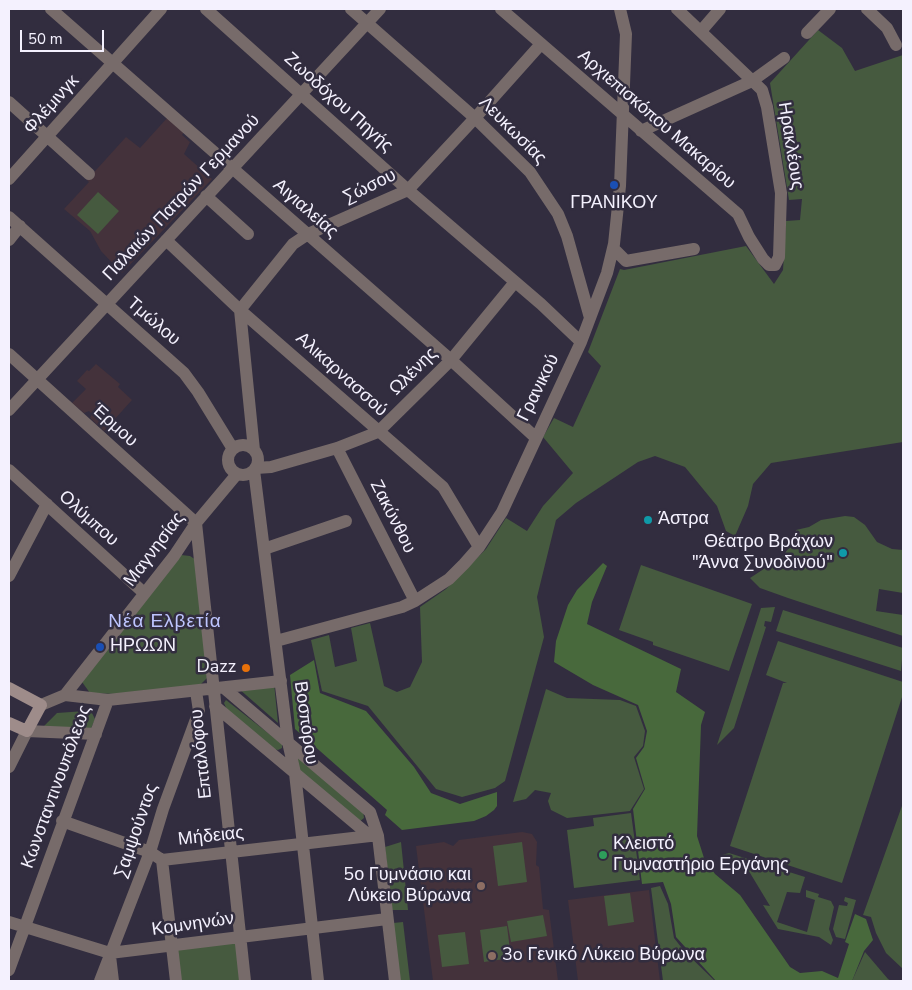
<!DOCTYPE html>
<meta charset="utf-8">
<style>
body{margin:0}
#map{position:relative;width:912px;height:990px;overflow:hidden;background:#322d3f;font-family:"Nunito Sans",sans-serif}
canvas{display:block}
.frame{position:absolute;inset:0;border:10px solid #f4f1fe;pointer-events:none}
.scale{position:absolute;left:20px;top:30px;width:84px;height:22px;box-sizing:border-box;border:2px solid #f4f1fe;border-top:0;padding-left:6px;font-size:15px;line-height:18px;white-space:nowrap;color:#f4f1fe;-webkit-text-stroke:4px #322d3f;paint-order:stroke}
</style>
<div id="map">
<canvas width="912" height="990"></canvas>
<div class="frame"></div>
<div class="scale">50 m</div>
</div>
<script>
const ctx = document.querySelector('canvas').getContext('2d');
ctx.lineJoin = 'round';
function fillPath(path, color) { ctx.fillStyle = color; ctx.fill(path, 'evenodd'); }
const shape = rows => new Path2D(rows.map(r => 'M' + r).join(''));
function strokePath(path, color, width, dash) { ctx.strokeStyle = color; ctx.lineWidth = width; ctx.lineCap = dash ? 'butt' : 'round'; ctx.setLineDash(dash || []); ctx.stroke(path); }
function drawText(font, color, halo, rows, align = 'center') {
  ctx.font = font + ' "Nunito Sans",sans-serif'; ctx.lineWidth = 5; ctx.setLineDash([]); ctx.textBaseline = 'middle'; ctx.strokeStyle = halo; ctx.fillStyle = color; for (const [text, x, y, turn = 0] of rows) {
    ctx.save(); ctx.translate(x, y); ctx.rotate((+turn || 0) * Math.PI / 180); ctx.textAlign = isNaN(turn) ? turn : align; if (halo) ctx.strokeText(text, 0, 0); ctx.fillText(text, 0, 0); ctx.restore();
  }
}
const education = shape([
 [168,117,184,132,182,135,190,142,184,154,212,179,122,273,101,251,90,231,64,209,89,182,87,180,126,137,140,148],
 [96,364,120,384,118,387,132,400,104,431,90,418,92,414,89,411,84,413,72,403,86,389,77,381,87,370,89,371],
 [522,832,532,834,537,842,536,865,539,867,543,909,549,910,558,981,433,981,416,846,444,842,453,846,459,840],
 [649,890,660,981,578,981,568,900]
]);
const green = shape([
 [818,30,842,48,855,71,903,55,903,442,771,463,753,484,748,506,735,536,726,531,717,506,685,467,655,456,638,462,576,503,556,520,537,597,544,637,505,781,495,788,462,797,436,789,368,706,322,691,311,640,329,635,335,667,357,661,351,628,370,623,384,686,397,692,410,687,422,662,420,607,446,589,486,549,506,518,527,531,543,506,573,473,543,437,554,418,573,427,601,366,588,352,620,269,624,270,746,246,774,284,783,270,786,221,800,220,802,199,789,200,770,83],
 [98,192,119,211,98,234,77,215],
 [845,516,854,517,865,525,877,542,892,549,903,550,903,593,879,589,876,611,903,615,903,636,788,598,760,588,750,578,782,557,794,541,796,530,809,527,821,520],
 [181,555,190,556,196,560,207,678,200,685,117,694,90,693,82,682],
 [641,565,752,604,729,671,653,645,653,642,619,630],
 [775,607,771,622,765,621,764,626,766,627,734,728,717,745,761,608],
 [783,610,903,648,901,671,776,631],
 [778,641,903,682,903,694,842,883,730,846,783,683,787,683,766,675],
 [274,683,278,723,238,688],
 [546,689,567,698,620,700,636,706,645,731,643,746,634,757,644,789,630,811,567,818,551,810,548,801,551,793,535,790,526,799,513,802],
 [226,700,282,744,282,748,278,750,274,749,228,712,224,703],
 [85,711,92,713,95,719,90,731,42,728,57,713],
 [296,754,363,810,364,818,359,822,299,772],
 [903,803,903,969,886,953,876,933,871,917,863,915],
 [631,813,640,880,574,888,567,830,594,826,593,818],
 [401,842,408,910,392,910,385,847],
 [522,842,527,882,498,886,493,846],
 [729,853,805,877,800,893,787,892,777,922,807,932,815,900,806,897,806,890,819,894,818,897,831,901,834,907,829,929,833,940,831,945,819,937,778,929,763,905,770,906,747,868,724,862,721,860,722,855],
 [660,886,668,904,674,938,685,952,715,981,663,981,651,888],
 [630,893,634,922,608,926,604,896],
 [845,897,856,900,845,939,836,937,833,929,839,905,847,906,848,903,844,901],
 [543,915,547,936,511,942,507,921],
 [403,922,410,981,399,981,393,923],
 [507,926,511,958,484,962,480,930],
 [465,932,469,964,442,967,438,935],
 [238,936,245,981,176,981,172,946],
 [865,952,888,979,891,981,852,981]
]);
const forest = shape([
 [603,563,607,566,592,602,587,624,681,669,676,692,705,712,701,725,697,836,704,858,715,874,740,895,790,967,800,973,822,971,838,978,849,944,845,942,855,914,866,919,873,940,864,951,852,981,716,981,676,937,671,904,663,882,642,884,633,809,645,789,636,758,644,747,647,731,638,705,593,685,554,662,556,641,568,605,577,590],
 [314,660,320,693,366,711,414,767,431,793,460,804,497,792,497,806,494,810,486,816,474,821,402,830,385,815,387,810,295,729,290,675]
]);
const street = shape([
 [51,9,451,360,535,437],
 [206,9,408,190,541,304,581,342],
 [351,9,475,118,530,172,558,214,567,236,590,318],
 [501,9,738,214,749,237,763,259,769,265,775,265,779,257,781,193,767,107,762,90,677,9],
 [867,9,887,28,896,45],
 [701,31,720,9],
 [807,33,830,9],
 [9,102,89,174],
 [641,131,752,81,784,58],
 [9,179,161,9],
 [206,196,248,234],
 [9,217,184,373,198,392,233,449],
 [9,240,20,226],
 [166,240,240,310,443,487,479,547],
 [613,248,626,261,694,249],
 [9,354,196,523],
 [9,410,380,9],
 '228 460a15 15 0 1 1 30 0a15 15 0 1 1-30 0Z',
 [337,448,415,601],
 [254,450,240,310,293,244,308,234,408,190,475,118,541,44],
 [256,468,271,467,337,448,378,432,451,360,515,282],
 [9,470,144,593],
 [254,470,288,742,295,773,318,981],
 [196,523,245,981],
 [264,549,346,521],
 [9,576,47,504],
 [276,641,402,607,415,601,449,579,464,564,479,547,502,512,581,342,607,273,614,244,620,186,626,34,620,9],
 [224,688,370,812,378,836,395,981],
 [65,695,174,556,196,523,237,474],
 [41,705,65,695,108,700,281,681],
 [215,706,370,836,373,836],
 [9,767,27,731,96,734],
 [62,821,150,852,162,860,370,836],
 [162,860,176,981],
 [9,922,110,953,387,919],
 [110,956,113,981],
 [9,970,108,700],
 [100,981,150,852,163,809,199,711,196,691]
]);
const secondary = shape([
 [9,688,41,705,27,731,9,723]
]);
const markers = [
 [614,185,5,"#1a4fb4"],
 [648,520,5,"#0f9aa8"],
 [843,553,5,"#0f9aa8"],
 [100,647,5,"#1a4fb4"],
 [246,668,5,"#e8710a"],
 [603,855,5,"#2e9e5b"],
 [481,886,5,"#8d6e63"],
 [492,956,5,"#8d6e63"]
];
const streetNames = [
 ["Ζωοδόχου Πηγής",338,103,42],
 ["Φλέμινγκ",52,105,-48],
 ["Αρχιεπισκόπου Μακαρίου",656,120,41],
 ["Λευκωσίας",512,131,45],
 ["Ηρακλέους",790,146,81],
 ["Σώσου",370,187,-26],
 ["Παλαιών Πατρών Γερμανού",182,198,-47],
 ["Αιγιαλείας",305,209,41],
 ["Τμώλου",153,322,41],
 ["Ωλένης",414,372,-45],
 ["Αλικαρνασσού",341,375,42],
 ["Γρανικού",539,388,-64],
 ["Έρμου",114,426,42],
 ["Ζακύνθου",392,517,63],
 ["Ολύμπου",88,519,42],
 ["Μαγνησίας",155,550,-53],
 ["Βοσπόρου",305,723,82],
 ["Επταλόφου",202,754,-96],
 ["Κωνσταντινουπόλεως",57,787,-70],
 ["Σαμψούντος",137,831,-71],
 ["Μήδειας",211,837,-6],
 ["Κομνηνών",193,925,-8]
];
const poiNames = [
 ["ΓΡΑΝΙΚΟΥ",614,204,"center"],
 ["Άστρα",658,520],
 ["Θέατρο Βράχων",833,543,"right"],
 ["\"Άννα Συνοδινού\"",833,564,"right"],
 ["ΗΡΩΩΝ",110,647],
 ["Dazz",236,668,"right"],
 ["Κλειστό",613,845],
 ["Γυμναστήριο Εργάνης",613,866],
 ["5ο Γυμνάσιο και",471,876,"right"],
 ["Λύκειο Βύρωνα",471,897,"right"],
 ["3o Γενικό Λύκειο Βύρωνα",502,956]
];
const neighbourhoodNames = [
 ["Νέα Ελβετία",165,622]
];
fillPath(education, '#44323b');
fillPath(green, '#465a3f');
fillPath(forest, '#48693c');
strokePath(street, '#776b6a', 12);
strokePath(secondary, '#9e8c8a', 12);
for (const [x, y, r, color] of markers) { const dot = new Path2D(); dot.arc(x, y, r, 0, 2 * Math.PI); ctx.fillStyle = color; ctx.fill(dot); strokePath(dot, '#322d3f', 2); }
drawText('18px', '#f4f1fe', '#322d3f', streetNames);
drawText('18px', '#f4f1fe', '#322d3f', poiNames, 'left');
ctx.letterSpacing = '1px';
drawText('19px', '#bec5fe', '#322d3f', neighbourhoodNames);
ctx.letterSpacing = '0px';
</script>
